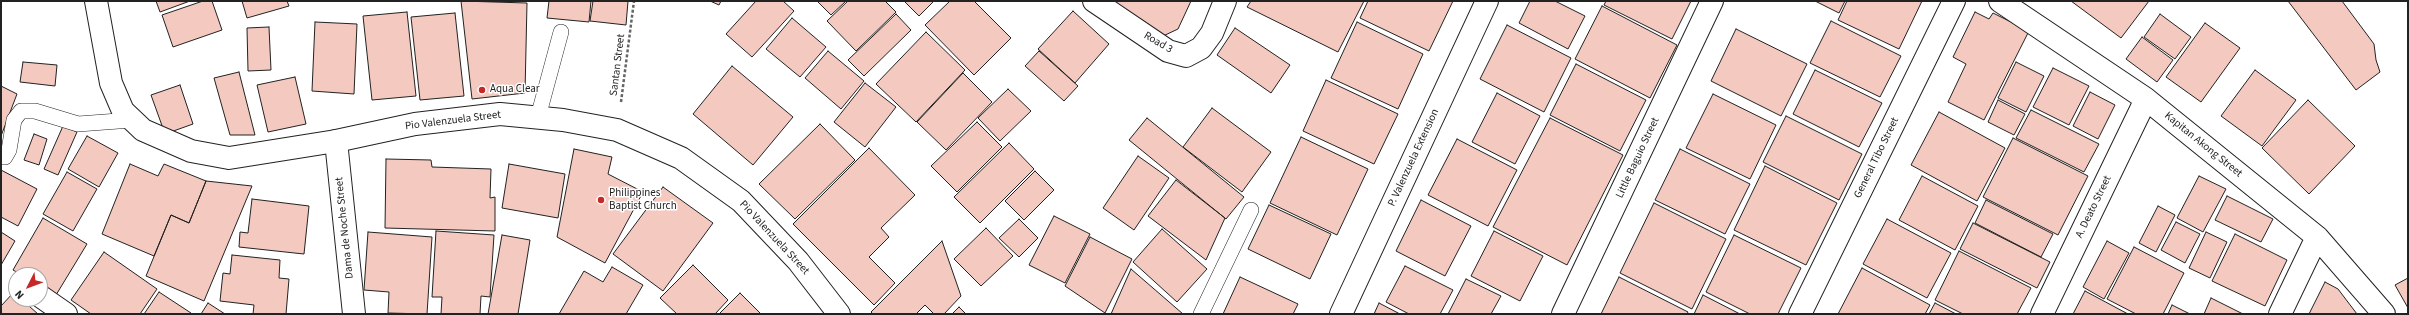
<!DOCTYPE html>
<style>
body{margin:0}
#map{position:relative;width:2409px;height:315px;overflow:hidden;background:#fff;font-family:"Source Sans 3",sans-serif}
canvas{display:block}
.frame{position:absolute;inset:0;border:2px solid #222;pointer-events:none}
.north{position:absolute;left:8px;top:267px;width:40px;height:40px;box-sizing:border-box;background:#fff;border:1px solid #a7a7a7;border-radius:50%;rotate:228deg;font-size:11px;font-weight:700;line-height:16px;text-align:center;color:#222}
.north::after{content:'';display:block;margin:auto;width:14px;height:18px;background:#c62828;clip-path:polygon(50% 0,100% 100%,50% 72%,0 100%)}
</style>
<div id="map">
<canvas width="2409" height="315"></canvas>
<div class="frame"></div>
<div class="north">N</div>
</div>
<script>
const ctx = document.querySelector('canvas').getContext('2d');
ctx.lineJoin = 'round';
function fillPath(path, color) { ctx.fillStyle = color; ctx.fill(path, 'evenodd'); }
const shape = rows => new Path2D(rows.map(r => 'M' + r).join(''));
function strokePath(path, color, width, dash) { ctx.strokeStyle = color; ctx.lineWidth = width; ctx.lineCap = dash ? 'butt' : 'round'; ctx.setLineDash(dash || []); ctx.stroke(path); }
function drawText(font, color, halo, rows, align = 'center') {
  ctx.font = font + ' "Source Sans 3",sans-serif'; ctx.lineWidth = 3; ctx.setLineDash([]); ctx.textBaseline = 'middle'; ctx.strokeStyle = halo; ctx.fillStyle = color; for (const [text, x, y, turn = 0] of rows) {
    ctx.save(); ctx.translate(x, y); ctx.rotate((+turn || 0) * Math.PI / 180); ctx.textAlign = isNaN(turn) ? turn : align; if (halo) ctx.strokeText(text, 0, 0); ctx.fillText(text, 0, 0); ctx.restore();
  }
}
const building = shape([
 [156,1,190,1,160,12,156,1],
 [203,1,212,1,222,30,173,47,162,15,203,1],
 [242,1,287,1,289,6,247,18,242,1],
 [461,1,527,3,525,93,472,99,461,1],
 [549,1,591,1,589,22,547,18,549,1],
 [593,1,628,1,626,25,590,21,593,1],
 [710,1,721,1,719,5,710,1],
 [756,1,783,1,794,11,752,57,726,34,756,1],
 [817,1,846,1,831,15,817,1],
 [848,1,885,1,896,12,856,51,827,21,848,1],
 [904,1,934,1,919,16,904,1],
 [950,1,974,1,1011,38,974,75,925,25,950,1],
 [1107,1,1191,1,1178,29,1161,37,1107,1],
 [1251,1,1364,1,1338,52,1247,7,1251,1],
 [1368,1,1453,1,1429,51,1360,18,1368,1],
 [1530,1,1555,1,1585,16,1568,49,1519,23,1530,1],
 [1606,1,1691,1,1672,39,1604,5,1606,1],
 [1815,1,1845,1,1839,13,1815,1],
 [1847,1,1922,1,1899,49,1838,20,1847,1],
 [2071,1,2149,1,2121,38,2071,1],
 [2288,1,2342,1,2374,44,2376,60,2380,72,2356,90,2288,1],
 [1602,6,1677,45,1650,98,1575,59,1602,6],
 [1073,11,1109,44,1075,83,1038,49,1073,11],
 [407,12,416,96,372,100,363,16,407,12],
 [1975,12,1989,19,1993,13,2029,31,1984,120,1948,102,1966,64,1953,57,1975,12],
 [455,13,464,96,420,100,411,17,455,13],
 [896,14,911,30,864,76,848,60,896,14],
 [2160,14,2191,37,2175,59,2144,37,2160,14],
 [792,18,826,47,800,77,766,49,792,18],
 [1831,21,1901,56,1880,97,1810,63,1831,21],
 [315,22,357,24,354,94,312,91,315,22],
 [1357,22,1423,54,1398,109,1331,78,1357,22],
 [2205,23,2240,48,2201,102,2166,77,2205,23],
 [1507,25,1571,58,1544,112,1480,79,1507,25],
 [269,27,271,70,248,71,247,28,269,27],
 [1235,28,1290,65,1271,93,1217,55,1235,28],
 [1736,29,1807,64,1781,116,1711,81,1736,29],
 [926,32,965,70,916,122,876,84,926,32],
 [2142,37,2173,60,2157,82,2126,59,2142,37],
 [828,51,864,81,841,109,805,78,828,51],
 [1039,51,1078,86,1064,101,1025,66,1039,51],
 [23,62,57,65,55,86,20,82,23,62],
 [2016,62,2044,76,2026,112,1998,98,2016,62],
 [1576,64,1646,100,1620,151,1550,115,1576,64],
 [732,66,793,117,753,165,693,114,732,66],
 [2053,68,2089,86,2069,125,2033,107,2053,68],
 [1815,70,1882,103,1859,147,1793,114,1815,70],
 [2255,70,2296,100,2262,146,2221,116,2255,70],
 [239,72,255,135,230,135,214,78,239,72],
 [963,73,992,102,946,150,917,122,963,73],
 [295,77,306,124,268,132,257,85,295,77],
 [1326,80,1398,114,1374,164,1303,131,1326,80],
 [865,83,896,107,865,147,834,122,865,83],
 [180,85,193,124,165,134,151,95,180,85],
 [1,86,17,94,1,136,1,86],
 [1008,89,1031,111,1000,141,978,118,1008,89],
 [2090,92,2115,105,2098,139,2073,126,2090,92],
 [1497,93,1540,116,1515,164,1472,142,1497,93],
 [1713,94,1776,125,1750,179,1686,148,1713,94],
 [1998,100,2025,114,2014,135,1988,122,1998,100],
 [2308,100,2355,146,2309,194,2262,148,2308,100],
 [1212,108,1271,152,1242,192,1183,147,1212,108],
 [2031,110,2099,144,2084,172,2016,138,2031,110],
 [1939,112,2005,148,1977,201,1911,165,1939,112],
 [1786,116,1862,154,1839,200,1763,162,1786,116],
 [1147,118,1244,197,1226,219,1129,140,1147,118],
 [1550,118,1623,155,1567,265,1493,227,1550,118],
 [977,122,1002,147,957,192,931,166,977,122],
 [820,124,855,160,795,219,759,184,820,124],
 [63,126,77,132,58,175,44,169,63,126],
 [34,134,47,139,39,165,24,160,34,134],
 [87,136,118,153,99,187,68,169,87,136],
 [1301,137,1368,169,1337,235,1270,203,1301,137],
 [2013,138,2088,176,2058,235,1983,197,2013,138],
 [1457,139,1517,170,1488,226,1428,195,1457,139],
 [1009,143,1034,169,980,223,954,197,1009,143],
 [869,148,915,195,881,228,889,237,869,257,895,283,874,305,793,224,869,148],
 [574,149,612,157,608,174,643,192,605,263,557,237,574,149],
 [1680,149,1750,184,1725,234,1655,200,1680,149],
 [1138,156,1169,178,1134,230,1103,208,1138,156],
 [386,159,431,160,432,167,491,169,490,198,495,197,495,231,385,228,386,159],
 [130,164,158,176,164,164,206,181,189,223,171,215,154,256,102,234,130,164],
 [509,164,565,174,558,218,502,208,509,164],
 [1765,166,1837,203,1806,265,1734,230,1765,166],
 [1,170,37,189,18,226,1,217,1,170],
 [1035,171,1054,190,1024,220,1005,201,1035,171],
 [67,172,97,189,73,231,43,214,67,172],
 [1922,176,1978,206,1955,250,1899,220,1922,176],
 [2199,176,2226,189,2203,232,2177,218,2199,176],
 [1176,180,1225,218,1206,260,1148,216,1176,180],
 [206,181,252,186,204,301,146,276,171,215,189,223,206,181],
 [663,187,713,223,663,291,613,254,663,187],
 [2227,196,2273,219,2261,242,2215,220,2227,196],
 [252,199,309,206,304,254,239,247,240,232,248,233,252,199],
 [1421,200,1471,226,1445,276,1396,251,1421,200],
 [1986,200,2053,234,2041,257,1975,223,1986,200],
 [1654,203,1726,239,1692,309,1620,273,1654,203],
 [1269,205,1331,234,1310,279,1248,249,1269,205],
 [2158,206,2175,215,2156,252,2139,243,2158,206],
 [1054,216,1090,234,1065,283,1029,265,1054,216],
 [43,218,87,244,56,295,40,285,40,275,22,275,13,270,43,218],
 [1019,219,1038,238,1019,257,999,238,1019,219],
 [1887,219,1951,253,1927,298,1863,264,1887,219],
 [2176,222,2200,234,2185,263,2161,250,2176,222],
 [1973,223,2050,262,2037,288,1960,249,1973,223],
 [986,228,1013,256,981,286,954,259,986,228],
 [1162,229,1207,269,1177,302,1133,262,1162,229],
 [436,231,494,235,490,297,481,296,480,314,441,314,442,297,432,297,436,231],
 [1494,231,1543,256,1520,301,1471,276,1494,231],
 [1,232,15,241,1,265,1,232],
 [368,232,432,237,427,314,388,313,389,292,364,290,368,232],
 [2206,232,2227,242,2210,278,2189,268,2206,232],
 [2235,234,2287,260,2265,306,2212,281,2235,234],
 [502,235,530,240,518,314,488,314,502,235],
 [1734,235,1801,268,1778,314,1750,314,1706,292,1734,235],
 [1090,237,1132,259,1105,313,1065,286,1090,237],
 [942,241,961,296,944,314,934,314,925,305,916,314,873,314,871,312,942,241],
 [2107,241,2129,253,2104,299,2083,287,2107,241],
 [2134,247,2184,273,2163,314,2136,314,2107,299,2134,247],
 [1959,251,2031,288,2017,314,1963,314,1935,300,1959,251],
 [104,252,157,289,140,314,91,314,71,300,104,252],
 [232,255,280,260,279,278,289,279,286,314,253,314,254,305,220,301,223,273,230,274,232,255],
 [693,265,728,300,715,314,677,314,660,298,693,265],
 [1405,266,1453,290,1440,314,1409,314,1386,302,1405,266],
 [612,267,643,285,626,314,559,314,584,271,603,282,612,267],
 [1862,268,1930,305,1925,314,1838,314,1862,268],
 [1131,269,1183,314,1111,314,1131,269],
 [1240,277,1298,304,1293,314,1223,314,1240,277],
 [1619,277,1688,312,1687,314,1601,314,1619,277],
 [2408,278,2408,308,2395,285,2408,278],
 [1466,279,1501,296,1491,314,1448,314,1466,279],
 [2325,282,2338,289,2357,314,2309,314,2325,282],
 [2085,291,2128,314,2073,314,2085,291],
 [14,292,16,299,21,299,38,314,1,314,1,306,14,292],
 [159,292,191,313,190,314,144,314,159,292],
 [740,293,761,314,719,314,740,293],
 [1703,295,1740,314,1694,314,1703,295],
 [2211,298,2243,314,2204,314,2211,298],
 [208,303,225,314,201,314,208,303],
 [1379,303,1400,314,1374,314,1379,303],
 [1935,303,1956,314,1929,314,1935,303],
 [2172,305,2190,314,2168,314,2172,305],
 [959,307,966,314,952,314,959,307]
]);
const path = shape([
 [621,102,634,1]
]);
const service = shape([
 [538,117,561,32],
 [1,157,5,157,9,150,14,120,21,111,35,111,78,124,132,120],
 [1201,314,1251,210]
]);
const minor = shape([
 [1094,1,1168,51,1186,56,1201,48,1212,33,1225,1],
 [2000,1,2146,99,2317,237,2384,314],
 [336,141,354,314],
 [40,296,66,314],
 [1563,314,1712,1],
 [1800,314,1954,1],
 [2042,314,2146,99],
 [2280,314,2317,237]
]);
const tertiary = shape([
 [96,1,111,83,123,111,143,130,191,151,229,158,336,141,415,124,500,114,563,120,617,130,681,158,741,201,798,261,839,314],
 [1341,314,1487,1]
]);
const markers = [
 [482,90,4,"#c62828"],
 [601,200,4,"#c62828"]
];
const streetNames = [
 ["Road 3",1158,43,30],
 ["Santan Street",618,65,-83],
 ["Pio Valenzuela Street",453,121,-7],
 ["Kapitan Akong Street",2203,145,39],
 ["P. Valenzuela Extension",1414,158,-65],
 ["Little Baguio Street",1638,158,-65],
 ["General Tibo Street",1877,158,-64],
 ["A. Deato Street",2094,207,-64],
 ["Dama de Noche Street",345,228,-96],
 ["Pio Valenzuela Street",774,238,47]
];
const poiNames = [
 ["Aqua Clear",490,90],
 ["Philippines",609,194],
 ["Baptist Church",609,207]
];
fillPath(building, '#f3c9c0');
strokePath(building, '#222', 1);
strokePath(service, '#222', 16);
strokePath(minor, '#222', 24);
strokePath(tertiary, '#222', 24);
strokePath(path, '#646464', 2.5, [3, 2]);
strokePath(service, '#fff', 15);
strokePath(minor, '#fff', 22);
strokePath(tertiary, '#fff', 22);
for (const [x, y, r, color] of markers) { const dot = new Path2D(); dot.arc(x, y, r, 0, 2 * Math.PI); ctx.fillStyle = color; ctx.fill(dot); strokePath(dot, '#fff', 1.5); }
drawText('11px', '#222', '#fff', streetNames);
drawText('11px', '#222', '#fff', poiNames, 'left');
</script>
